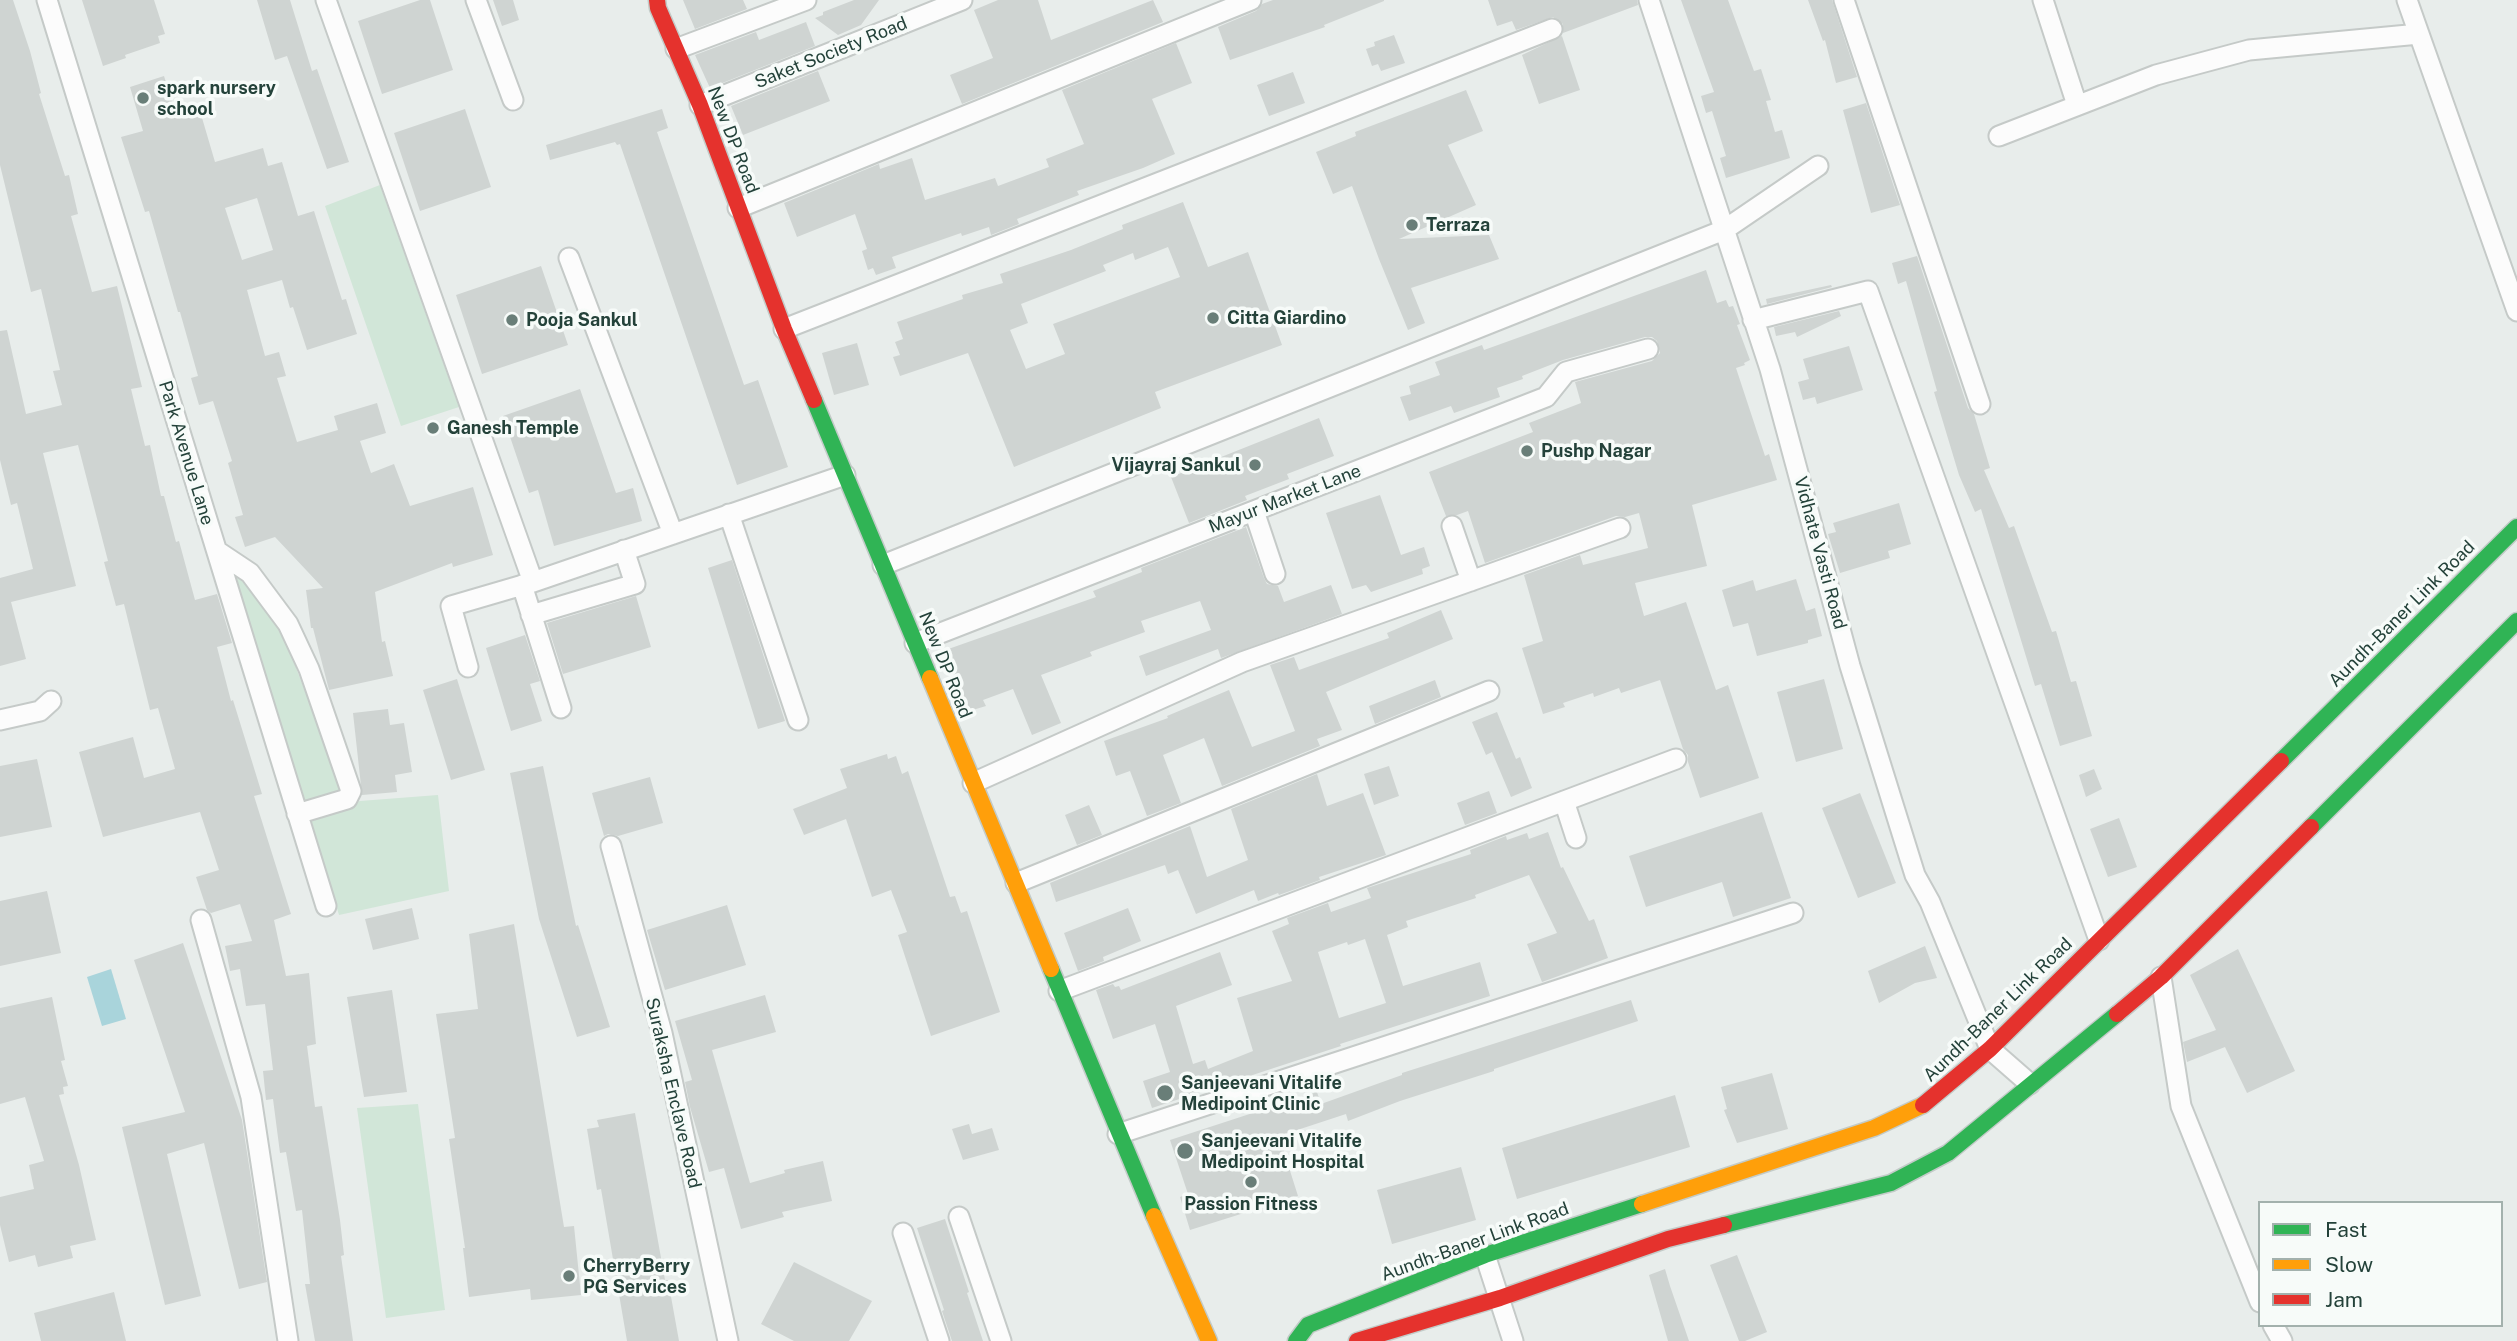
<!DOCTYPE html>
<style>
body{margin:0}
#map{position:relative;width:2517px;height:1341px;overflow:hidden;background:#e8edeb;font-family:"Public Sans",sans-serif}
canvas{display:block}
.legend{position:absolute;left:2258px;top:1201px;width:245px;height:126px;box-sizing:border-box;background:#f7fbf9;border:2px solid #a3b1ad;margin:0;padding:9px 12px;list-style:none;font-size:21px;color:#24423a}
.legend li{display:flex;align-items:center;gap:14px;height:35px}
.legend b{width:35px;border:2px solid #a3b1ad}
</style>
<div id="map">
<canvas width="2517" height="1341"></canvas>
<ul class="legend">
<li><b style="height:9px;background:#30b455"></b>Fast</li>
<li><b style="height:9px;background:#ff9f0a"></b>Slow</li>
<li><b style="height:9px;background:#e5322d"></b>Jam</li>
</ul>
</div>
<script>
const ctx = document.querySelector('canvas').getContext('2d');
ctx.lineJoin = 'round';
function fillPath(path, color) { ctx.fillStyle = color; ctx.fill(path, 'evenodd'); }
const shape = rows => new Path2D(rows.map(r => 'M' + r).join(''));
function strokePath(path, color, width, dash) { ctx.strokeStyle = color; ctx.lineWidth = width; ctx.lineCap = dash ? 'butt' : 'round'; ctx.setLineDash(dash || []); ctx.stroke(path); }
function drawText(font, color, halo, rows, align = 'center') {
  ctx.font = font + ' "Public Sans",sans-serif'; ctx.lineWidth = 7; ctx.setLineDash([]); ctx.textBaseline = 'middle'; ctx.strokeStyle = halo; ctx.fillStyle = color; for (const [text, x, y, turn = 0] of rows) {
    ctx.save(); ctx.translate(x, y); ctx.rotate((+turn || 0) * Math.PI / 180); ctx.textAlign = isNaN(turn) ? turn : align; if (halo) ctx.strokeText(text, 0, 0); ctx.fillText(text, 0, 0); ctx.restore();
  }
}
const green = shape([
 [380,185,459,407,401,426,325,206],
 [225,563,261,600,285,639,344,793,300,807],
 [438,795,449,891,339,915,310,816,360,801],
 [418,1104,445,1310,386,1318,357,1108]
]);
const water = shape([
 [111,969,126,1019,102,1026,87,977]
]);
const building = shape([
 [0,0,13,0,30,51,41,93,39,94,65,176,69,175,78,214,71,216,92,292,117,286,142,387,131,389,145,446,150,445,161,496,164,496,176,542,179,541,195,600,217,594,232,643,217,647,231,701,233,700,262,794,254,796,291,914,274,920,286,976,309,973,316,1044,307,1046,315,1107,322,1106,340,1220,344,1255,341,1256,353,1341,315,1341,305,1284,310,1284,302,1210,296,1211,286,1152,280,1153,273,1099,266,1100,263,1071,273,1070,265,1004,246,1006,240,969,230,971,225,946,252,941,240,904,211,913,207,910,196,877,219,870,200,812,103,837,79,752,133,737,144,778,175,769,158,708,150,710,124,604,116,606,104,562,108,561,78,445,43,453,76,586,11,602,26,659,0,666,0,578,33,569,17,503,11,505,0,460,0,331,7,330,26,414,62,405,53,371,60,370,41,289,31,292,0,165],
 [82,0,154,0,165,34,158,36,160,43,125,55,126,58,103,66],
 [257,0,290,0,312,71,317,69,349,162,327,169,287,56,275,60],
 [420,0,430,0,453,70,382,94,358,21],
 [493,0,513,0,519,20,502,26],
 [683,0,743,0,747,9,695,29],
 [854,0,879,0,861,25,838,35,815,18,823,15,823,12],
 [998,0,1038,0,1051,40,1153,0,1163,22,962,104,950,75,993,58,974,10],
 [1273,0,1384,0,1384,1,1324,25,1325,27,1230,60,1218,27,1256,11,1262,4],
 [1488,0,1637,0,1638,5,1563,33,1563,24,1553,17,1516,30,1512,21,1497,26],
 [1681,0,1728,0,1754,71,1761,69,1771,100,1766,101,1775,132,1782,130,1790,158,1726,178,1720,158,1726,156,1712,111,1706,113,1701,96,1714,92],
 [1808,0,1832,0,1857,77,1836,83,1825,40,1823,41],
 [806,22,815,46,710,88,695,55,756,32,759,40],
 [1394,35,1405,63,1381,71,1378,64,1372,66,1366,49,1375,46,1374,42],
 [1562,36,1580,90,1539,104,1522,55],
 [1176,43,1192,83,1152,99,1175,154,1143,168,1077,191,1079,195,1017,219,1019,224,991,235,989,227,962,236,961,233,892,257,896,268,876,275,873,268,868,270,862,251,867,249,855,214,797,237,784,203,879,164,880,169,912,158,925,200,995,178,998,186,1049,167,1046,159,1084,144,1062,90],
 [818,71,830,101,743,135,731,106],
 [1293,72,1305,103,1269,116,1257,85],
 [164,76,177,118,200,111,215,162,263,148,268,166,282,162,298,216,314,211,342,300,346,299,357,334,307,350,293,307,290,308,282,280,247,290,265,356,279,352,286,376,277,378,297,442,338,430,334,416,377,403,386,433,360,441,371,473,394,464,410,506,473,487,493,555,453,567,452,563,375,592,382,642,385,641,393,676,329,690,313,628,311,628,306,590,323,588,275,537,245,547,235,517,243,515,228,463,232,461,213,401,199,405,191,378,198,376,180,312,178,312,149,211,145,212,121,137,143,131,130,87],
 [257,198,273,250,242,260,225,208],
 [1466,90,1483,131,1448,145,1476,205,1399,239,1489,235,1499,259,1411,288,1425,323,1408,330,1379,259,1352,186,1333,194,1316,152,1356,136,1355,132],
 [1866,103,1900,205,1871,213,1843,110],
 [465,109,491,187,420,211,394,133],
 [662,109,668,128,657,132,744,385,758,380,788,467,737,485,620,144,617,145,615,142,550,160,546,145],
 [1183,202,1208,267,1248,252,1282,345,1155,392,1161,408,1014,467,968,353,900,376,893,357,900,355,895,342,903,339,897,322,963,299,962,295,1003,283,1000,274,1071,250,1123,229,1122,225],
 [1168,247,1180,277,1053,324,1065,354,1026,369,1010,330,1028,323,1021,304,1106,271,1103,265,1133,253,1135,260],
 [1917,256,1968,408,1974,414,1990,468,1984,470,2009,528,2014,526,2052,632,2056,631,2071,682,2076,681,2092,736,2060,746,2041,684,2035,686,1981,509,1975,512,1959,475,1934,392,1937,391,1906,281,1898,284,1892,263],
 [541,266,568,345,482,374,456,295],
 [1706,270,1717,303,1726,300,1729,307,1733,306,1740,324,1737,325,1750,360,1744,363,1745,365,1736,368,1765,456,1769,454,1777,480,1692,505,1707,566,1635,583,1644,616,1686,602,1716,690,1728,685,1759,778,1700,798,1688,762,1688,755,1683,749,1660,680,1621,693,1619,688,1594,697,1593,693,1563,703,1565,707,1543,714,1522,648,1543,641,1524,575,1580,555,1583,565,1648,548,1639,513,1625,517,1616,516,1485,563,1468,511,1457,515,1446,516,1429,472,1533,432,1529,423,1581,403,1575,382,1652,361,1660,353,1657,341,1652,337,1645,337,1563,360,1522,376,1523,379,1497,388,1500,397,1454,413,1451,406,1409,421,1400,397,1411,394,1409,386,1440,375,1435,362,1482,345,1484,350],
 [1831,285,1832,287,1767,304,1766,299],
 [1839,311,1841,316,1797,337,1795,332,1776,336,1774,327],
 [857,343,869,385,834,395,822,353],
 [1849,346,1863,390,1817,404,1815,397,1803,400,1798,382,1809,379,1803,359],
 [580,389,616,493,633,488,642,521,554,546,538,490,529,493,503,416],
 [1319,418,1334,456,1287,474,1289,479,1245,496,1247,500,1189,523,1171,477],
 [1380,495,1401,555,1424,547,1430,566,1422,569,1423,574,1371,592,1366,585,1352,589,1326,513],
 [1899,503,1911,544,1888,551,1890,558,1840,573,1828,534,1836,532,1833,523],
 [1246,527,1264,578,1267,584,1278,586,1284,602,1331,585,1342,614,1221,658,1218,649,1146,676,1139,656,1211,630,1200,601,1141,621,1145,632,1090,652,1092,656,1041,675,1061,723,1032,735,1013,689,983,700,986,706,966,712,951,669,944,671,937,653,1096,597,1093,591,1142,572,1141,568],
 [732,560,785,721,758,729,708,568],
 [1796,579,1806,611,1815,608,1822,636,1808,640,1808,643,1757,656,1748,623,1733,627,1722,590,1753,580,1756,591],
 [636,596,651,647,563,674,547,623],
 [1441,610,1453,639,1326,692,1342,730,1317,739,1320,746,1222,786,1204,738,1163,755,1181,803,1147,816,1130,771,1116,776,1104,741,1168,718,1167,716,1229,690,1252,747,1295,731,1270,665,1294,657,1299,670,1389,638,1387,633],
 [525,635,540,681,530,684,542,721,511,731,486,648],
 [457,679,485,770,451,780,423,690],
 [1824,679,1843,749,1796,762,1777,692],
 [1435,680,1441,697,1375,724,1369,706],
 [388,709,390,725,404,723,412,772,395,775,397,792,362,795,353,713],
 [1497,712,1516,759,1520,757,1532,788,1511,797,1492,752,1486,755,1472,722],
 [887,754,888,759,896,756,902,774,908,771,950,897,955,896,961,913,967,911,1000,1012,931,1036,898,935,907,932,891,890,872,897,846,819,804,835,793,809,847,788,840,769],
 [37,759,52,827,0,837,0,766],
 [543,766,576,926,578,925,610,1027,577,1037,539,919,510,773],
 [1389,766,1399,796,1374,805,1364,774],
 [2094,769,2102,789,2086,797,2079,775],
 [1317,774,1327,806,1363,793,1386,855,1319,877,1320,880,1279,895,1278,893,1258,901,1254,890,1196,914,1178,870,1168,874,1165,865,1056,902,1050,883,1190,826,1207,877,1248,860,1231,809],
 [650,777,663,823,618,836,608,834,604,836,592,793],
 [1489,791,1497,813,1465,825,1457,803],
 [1860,793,1896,883,1858,898,1822,808],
 [1089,805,1102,835,1077,845,1065,815],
 [1762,812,1791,898,1733,917,1722,882,1646,907,1629,856],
 [2119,818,2137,867,2108,877,2090,829],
 [1548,832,1561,868,1563,867,1589,921,1594,919,1608,958,1542,982,1527,944,1557,933,1529,875,1475,895,1476,898,1406,921,1408,927,1387,935,1403,986,1480,962,1490,996,1340,1044,1341,1046,1152,1108,1143,1081,1170,1072,1155,1024,1113,1039,1096,990,1113,984,1115,987,1119,986,1121,990,1220,952,1232,985,1176,1006,1193,1064,1205,1060,1208,1069,1253,1051,1237,998,1292,981,1272,931,1289,924,1287,918,1328,903,1331,912,1371,898,1367,888,1471,854,1470,850,1506,836,1507,840,1527,833,1529,839],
 [1365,939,1386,1003,1339,1018,1318,952,1347,942,1348,945],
 [47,891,61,953,0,966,0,901],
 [727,905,746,965,665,990,647,930],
 [412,908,419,939,373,950,365,919],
 [1128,908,1141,941,1103,957,1104,961,1078,971,1064,933],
 [514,924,564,1227,574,1226,581,1295,531,1300,530,1289,469,1297,463,1248,465,1248,449,1139,455,1138,436,1014,478,1009,469,934],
 [183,943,242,1120,267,1282,239,1289,204,1143,167,1154,201,1296,165,1305,122,1127,185,1112,134,960],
 [1925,946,1937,978,1915,983,1879,1003,1868,971],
 [2238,949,2295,1071,2247,1093,2225,1047,2187,1062,2183,1042,2216,1030,2190,975],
 [392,990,407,1092,364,1097,347,997],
 [765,995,776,1032,712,1050,750,1183,785,1173,784,1170,823,1161,832,1201,782,1212,784,1217,741,1229,724,1168,709,1172,690,1107,685,1082,692,1080,675,1021],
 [52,997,65,1060,61,1061,68,1086,63,1087,64,1094,59,1095,79,1165,96,1240,70,1246,73,1258,38,1267,35,1255,9,1262,0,1225,0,1197,34,1189,29,1165,44,1161,25,1097,0,1104,0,1008],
 [1631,1000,1638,1021,1494,1069,1494,1071,1400,1101,1348,1121,1346,1114,1279,1136,1298,1196,1190,1230,1180,1197,1188,1194,1170,1140,1317,1092,1321,1104,1402,1075,1402,1073],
 [1772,1073,1788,1129,1737,1143,1724,1110,1727,1109,1721,1087],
 [1675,1095,1690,1147,1517,1199,1502,1148],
 [635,1113,665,1280,668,1280,679,1341,627,1341,601,1189,597,1190,587,1129,599,1127,597,1120],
 [969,1124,972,1134,992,1128,999,1150,963,1160,952,1129],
 [1461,1167,1476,1220,1392,1244,1377,1190],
 [945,1219,969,1292,967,1293,983,1341,952,1341,942,1311,944,1310,917,1228],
 [1737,1255,1767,1332,1745,1341,1739,1341,1710,1265],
 [794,1262,872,1301,849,1341,794,1341,761,1324],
 [1665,1269,1670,1286,1689,1341,1668,1341,1649,1275],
 [114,1292,126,1341,41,1341,34,1313]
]);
const street = shape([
 [47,0,326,906],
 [326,0,533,582],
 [476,0,513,100],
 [1649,0,1770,369,1850,666,1915,875,1930,902,1990,1049,2030,1084],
 [1844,0,1980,404],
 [2043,0,2077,105],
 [2407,0,2517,311],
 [676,49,806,0],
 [700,105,962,0],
 [1999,136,2156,75,2249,50,2419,34],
 [738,208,1251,0],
 [569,258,673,534],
 [1753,320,1868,291,2099,940],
 [784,329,1552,29],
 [1254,511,1275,574],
 [729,514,798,720],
 [1452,526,1471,581],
 [217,551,250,573,288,624,309,669,351,791,347,799,297,814],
 [883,565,1724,230,1818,166],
 [522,585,561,708],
 [531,615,635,584,624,550],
 [915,643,1546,397,1566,372,1648,349],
 [468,667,451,606,533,582,845,475],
 [0,720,40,711,51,701],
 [973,783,1242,662,1620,528],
 [1564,801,1576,838],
 [611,846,662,1033,728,1341],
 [1016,883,1489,691],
 [201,920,251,1097,288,1341],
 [2161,977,2181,1106,2260,1302],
 [1059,991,1676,759],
 [1118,1134,1793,913],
 [959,1217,1001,1341],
 [903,1233,939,1341],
 [1485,1255,1513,1341],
 [2273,1325,2282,1341]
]);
const fast = shape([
 [814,400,930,678],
 [2281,761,2517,527],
 [2311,827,2517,621],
 [1051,969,1154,1216],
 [1724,1225,1891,1183,1948,1153,2117,1014],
 [1296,1341,1308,1325,1485,1255,1642,1204]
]);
const slow = shape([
 [930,678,1051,969],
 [1642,1204,1874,1128,1923,1105],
 [1154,1216,1209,1341]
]);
const jam = shape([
 [657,0,658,8,700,105,784,329,814,400],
 [2117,1014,2161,977,2311,827],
 [1923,1105,1990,1049,2281,761],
 [1357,1341,1500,1298,1668,1239,1724,1225]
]);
const markers = [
 [143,98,7,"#697e78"],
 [1412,225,7,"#697e78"],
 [1213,318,7,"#697e78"],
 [512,320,7,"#697e78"],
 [433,428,7,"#697e78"],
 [1527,451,7,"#697e78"],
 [1255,465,7,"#697e78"],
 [1165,1093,9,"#697e78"],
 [1185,1151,9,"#697e78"],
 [1251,1182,7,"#697e78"],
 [569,1276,7,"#697e78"]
];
const streetNames = [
 ["Saket Society Road",831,53,-22],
 ["New DP Road",733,140,69],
 ["Park Avenue Lane",186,453,73],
 ["Mayur Market Lane",1285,499,-21],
 ["Vidhate Vasti Road",1820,553,75],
 ["Aundh-Baner Link Road",2402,614,-45],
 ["New DP Road",945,665,68],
 ["Aundh-Baner Link Road",1998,1010,-44],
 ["Suraksha Enclave Road",673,1093,77],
 ["Aundh-Baner Link Road",1475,1242,-20]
];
const poiNames = [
 ["spark nursery",157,88],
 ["school",157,109],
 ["Terraza",1426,225],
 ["Citta Giardino",1227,318],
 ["Pooja Sankul",526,320],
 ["Ganesh Temple",447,428],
 ["Pushp Nagar",1541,451],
 ["Vijayraj Sankul",1241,465,"right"],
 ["Sanjeevani Vitalife",1181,1083],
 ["Medipoint Clinic",1181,1104],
 ["Sanjeevani Vitalife",1201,1141],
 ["Medipoint Hospital",1201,1162],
 ["Passion Fitness",1251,1204,"center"],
 ["CherryBerry",583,1266],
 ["PG Services",583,1287]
];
fillPath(green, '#d1e6d8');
fillPath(water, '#a9d4db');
fillPath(building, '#cfd4d2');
strokePath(street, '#c5cac8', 23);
strokePath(fast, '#c3cbc8', 19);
strokePath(slow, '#c3cbc8', 19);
strokePath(jam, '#c3cbc8', 19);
strokePath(street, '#fcfcfc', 19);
strokePath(fast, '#30b455', 16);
strokePath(slow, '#ff9f0a', 16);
strokePath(jam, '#e5322d', 16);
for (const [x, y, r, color] of markers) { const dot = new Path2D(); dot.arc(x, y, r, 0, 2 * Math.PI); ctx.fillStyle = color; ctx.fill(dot); strokePath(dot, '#f7fbf9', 2.5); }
drawText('18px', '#24423a', '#f7fbf9', streetNames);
drawText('bold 18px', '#24423a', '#f7fbf9', poiNames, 'left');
</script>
